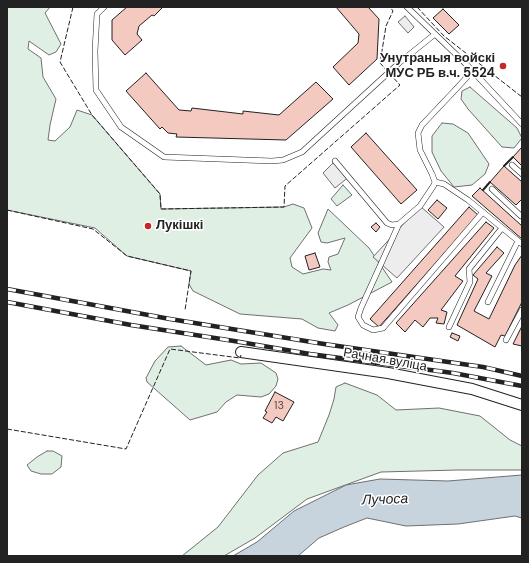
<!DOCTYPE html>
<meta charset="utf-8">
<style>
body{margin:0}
#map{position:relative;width:529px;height:563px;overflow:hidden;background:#fff;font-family:"DM Sans",sans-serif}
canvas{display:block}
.frame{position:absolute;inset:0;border:8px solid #222;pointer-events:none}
</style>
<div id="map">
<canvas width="529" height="563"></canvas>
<div class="frame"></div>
</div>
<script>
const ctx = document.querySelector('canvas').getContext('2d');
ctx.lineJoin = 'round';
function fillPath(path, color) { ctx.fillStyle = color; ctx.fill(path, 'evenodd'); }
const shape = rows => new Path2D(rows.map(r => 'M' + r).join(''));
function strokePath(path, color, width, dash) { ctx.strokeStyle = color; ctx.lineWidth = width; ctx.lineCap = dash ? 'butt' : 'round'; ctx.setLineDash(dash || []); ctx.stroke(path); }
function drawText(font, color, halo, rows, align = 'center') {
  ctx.font = font + ' "DM Sans",sans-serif'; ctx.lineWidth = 3; ctx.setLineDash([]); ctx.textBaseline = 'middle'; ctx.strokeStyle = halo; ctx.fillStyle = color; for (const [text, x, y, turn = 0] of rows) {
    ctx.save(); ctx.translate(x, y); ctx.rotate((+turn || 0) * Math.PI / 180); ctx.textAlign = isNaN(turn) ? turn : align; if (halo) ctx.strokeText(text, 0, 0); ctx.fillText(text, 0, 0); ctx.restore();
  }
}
const green = shape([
 [7,7,50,7,45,13,61,44,56,52,49,55,29,41,28,49,41,58,43,77,56,99,50,125,48,140,55,141,70,127,77,110,92,115,160,194,161,209,284,207,293,204,304,208,312,228,290,258,292,267,303,274,323,269,331,270,328,262,329,257,338,254,345,238,327,243,321,242,318,233,328,209,369,248,392,282,348,305,329,313,338,325,335,331,318,328,302,319,240,314,193,291,189,284,191,271,127,256,95,228,7,210,7,7],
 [470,87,517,128,522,138,514,148,502,147,468,109,461,99,462,91,470,87],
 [442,123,453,124,468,133,489,164,485,174,472,185,454,187,441,171,432,152,432,136,442,123],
 [343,185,352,195,337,206,331,199,343,185],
 [181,346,206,365,231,360,241,364,261,363,276,373,278,379,276,386,269,394,261,397,237,395,226,402,217,412,190,420,147,382,146,378,155,361,168,347,181,346],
 [345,383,377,395,396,410,439,408,480,416,510,440,522,446,522,470,457,470,381,472,307,499,255,538,224,556,182,556,218,527,258,475,283,453,318,442,329,415,334,399,336,387,345,383],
 [47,451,53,451,62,456,61,467,52,474,41,474,31,471,27,465,37,457,47,451]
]);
const parking = shape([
 [405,16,414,27,408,33,398,22,405,16],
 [336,160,350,176,335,188,323,173,336,160],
 [420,206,444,227,397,278,373,257,420,206]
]);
const water = shape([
 [522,475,522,518,515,516,458,524,406,526,367,518,344,527,319,538,298,556,233,556,257,542,294,511,346,485,380,479,448,481,522,475]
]);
const building = shape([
 [127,7,163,7,154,16,152,15,139,26,137,34,142,40,125,55,112,40,112,20,127,7],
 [336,7,368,7,379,19,377,59,349,85,333,67,358,43,359,34,336,7],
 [443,9,459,25,449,34,433,18,443,9],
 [146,73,179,110,191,111,192,108,243,114,243,111,279,115,316,82,333,99,286,140,176,137,177,134,168,133,162,127,160,129,126,91,146,73],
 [366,133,417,190,401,204,351,147,366,133],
 [522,147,522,166,513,157,522,147],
 [504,166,522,182,522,199,516,205,490,182,504,166],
 [480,188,522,226,522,239,472,196,480,188],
 [437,200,447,208,438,219,428,210,437,200],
 [469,207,478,215,379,327,370,319,469,207],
 [486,222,494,228,455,276,463,281,441,310,447,312,444,324,436,323,438,318,430,318,423,327,415,320,405,332,396,323,486,222],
 [376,223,380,227,376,232,371,227,376,223],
 [497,247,504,253,486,273,492,276,474,311,489,319,515,265,522,255,522,302,505,336,501,335,495,347,457,325,478,279,473,275,497,247],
 [315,253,320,267,309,270,305,256,315,253],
 [522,326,522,346,513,344,522,326],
 [452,333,460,336,458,341,450,337,452,333],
 [275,392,294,402,283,421,276,417,272,423,263,418,267,412,265,411,275,392]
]);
const lane = shape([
 [104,7,97,14,95,51,96,90,121,127,164,157,272,161,283,160,302,152,399,63,435,34],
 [467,65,522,124],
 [335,161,387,223,392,225,399,224,420,206,434,185,435,182,432,174,420,150,418,133,422,125,457,88,467,77,467,65,407,7],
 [512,165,522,174],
 [435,182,444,184,468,200,522,244],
 [492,189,521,216,522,215],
 [399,224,361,308,358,317,363,325,373,330,383,328,483,212],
 [488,302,518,241],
 [449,327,470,282,469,269,502,228],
 [506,340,522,310]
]);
const street = shape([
 [241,352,388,373,472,389,522,405]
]);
const rail = shape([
 [7,289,170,319,324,344,483,367,522,376],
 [7,302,131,325,234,341,310,354,453,373,522,386]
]);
const fence = shape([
 [73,7,60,62,92,115,160,194,161,209,284,207,285,186,400,85,380,63,386,26,393,11,390,7],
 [417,7,444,36,522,97],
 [7,210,93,229,127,256,191,271,185,310],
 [7,429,126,449,170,349,240,358,241,355]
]);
const wall = shape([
 [504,166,513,157],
 [483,190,490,182]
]);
const markers = [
 [503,66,4,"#c62828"],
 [148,226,4,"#c62828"]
];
const numberNames = [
 ["13",279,406]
];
const poiNames = [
 ["Унутраныя войскі",495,59],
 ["МУС РБ в.ч. 5524",495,74],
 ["Лукішкі",156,226,"left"]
];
const streetNames = [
 ["Рачная вуліца",385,360,10]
];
const waterNames = [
 ["Лучоса",385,500,-2]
];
fillPath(green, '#e0efe3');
strokePath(green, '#6f6f6f', 1);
fillPath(parking, '#ededed');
strokePath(parking, '#6f6f6f', 1);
fillPath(water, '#c7d3dd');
strokePath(water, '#6f6f6f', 1);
fillPath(building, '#f3c9c0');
strokePath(building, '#222', 1);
strokePath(lane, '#222', 6);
strokePath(street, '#222', 12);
strokePath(lane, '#fff', 5);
strokePath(street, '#fff', 10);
strokePath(rail, '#222', 4.5);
strokePath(rail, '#fff', 3, [9]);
strokePath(fence, '#222', 1, [5, 2]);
strokePath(wall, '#222', 2);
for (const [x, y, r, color] of markers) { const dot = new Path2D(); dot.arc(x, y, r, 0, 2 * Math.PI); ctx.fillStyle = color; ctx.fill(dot); strokePath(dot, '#fff', 1.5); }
drawText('11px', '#564c4a', null, numberNames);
drawText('bold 13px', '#222', '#fff', poiNames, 'right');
drawText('13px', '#222', '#fff', streetNames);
drawText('italic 14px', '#222', '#fff', waterNames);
</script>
